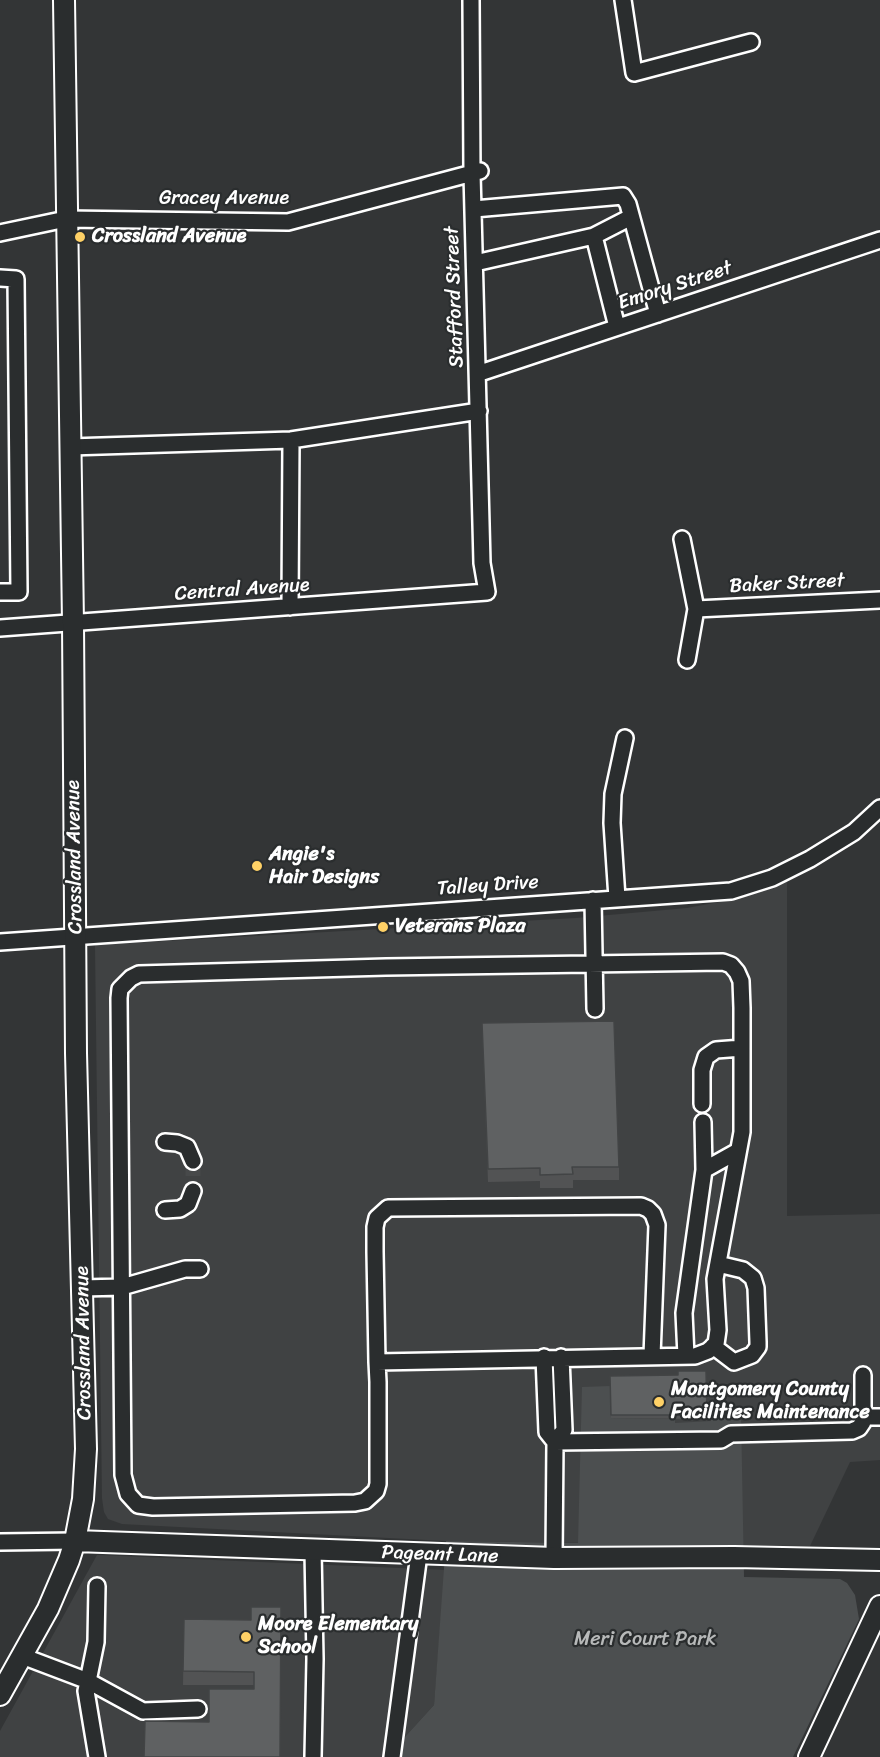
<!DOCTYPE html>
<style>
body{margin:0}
canvas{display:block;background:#333536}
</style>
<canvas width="880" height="1757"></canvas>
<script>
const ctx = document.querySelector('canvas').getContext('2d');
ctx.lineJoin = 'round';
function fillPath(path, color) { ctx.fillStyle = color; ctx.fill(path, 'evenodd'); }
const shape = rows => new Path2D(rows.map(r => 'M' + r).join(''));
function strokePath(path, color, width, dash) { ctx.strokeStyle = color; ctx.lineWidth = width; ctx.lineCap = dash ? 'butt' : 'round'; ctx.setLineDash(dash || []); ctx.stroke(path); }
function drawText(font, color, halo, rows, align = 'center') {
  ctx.font = font + ' Sriracha,sans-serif'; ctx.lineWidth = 4.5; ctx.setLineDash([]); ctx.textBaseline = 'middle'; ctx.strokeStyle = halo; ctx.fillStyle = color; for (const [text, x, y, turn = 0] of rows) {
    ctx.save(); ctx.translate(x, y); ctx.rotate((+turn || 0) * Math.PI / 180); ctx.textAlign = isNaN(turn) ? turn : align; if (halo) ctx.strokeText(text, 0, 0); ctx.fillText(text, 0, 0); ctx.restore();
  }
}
const built = shape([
 [787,881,787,1216,880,1214,880,1460,850,1462,810,1546,446,1541,122,1524,108,1519,104,1512,102,1498,95,945,576,918,687,908,725,901,757,892],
 [97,1555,445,1570,434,1705,404,1738,401,1757,0,1757,0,1731]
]);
const green = shape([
 [610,1386,611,1418,675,1419,675,1423,711,1421,711,1417,741,1413,744,1577,840,1579,847,1583,855,1595,859,1619,793,1757,401,1757,404,1738,434,1705,446,1541,578,1543,582,1387]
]);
const minorTunnel = shape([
 [193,1161,193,1191]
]);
const minor = shape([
 [623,0,634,73,751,42],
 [474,209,623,196,628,204,658,314],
 [0,233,66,219,288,222,480,171],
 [594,236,631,217],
 [475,263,594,236,617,327],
 [0,278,16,279,19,592,0,592],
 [483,372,880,240],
 [70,447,291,440,479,411],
 [682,539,696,609,687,660],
 [290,607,291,440],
 [696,609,880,600],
 [0,628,487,592,482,563,472,173,471,0],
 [617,898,612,823,613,794,625,738],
 [593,900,595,1009],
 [0,942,731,891,772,878,810,859,854,832,880,808],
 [702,1104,702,1070,706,1057,716,1050,742,1048],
 [165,1142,177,1143,187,1147,193,1161],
 [704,1170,738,1151],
 [165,1210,180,1209,188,1204,193,1191],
 [82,1288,122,1287,185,1269,200,1269],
 [713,1346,734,1362,752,1355,758,1347,758,1342,756,1288,753,1278,743,1270,718,1264],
 [686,1356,684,1313,704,1170,703,1122],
 [544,1357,547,1432,555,1442],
 [377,1362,695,1356,708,1351,716,1344,718,1330,715,1279,742,1132,742,1008,741,981,737,972,731,965,723,962,386,967,139,974,131,978,120,989,119,998,123,1475,128,1494,138,1505,153,1507,355,1503,365,1501,376,1491,378,1484,378,1382,377,1362,375,1252,375,1227,377,1218,388,1208,641,1206,648,1209,653,1214,657,1225,652,1356],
 [863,1417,880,1417],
 [555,1442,721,1440,731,1434,852,1431,859,1428,863,1422,863,1375],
 [0,1542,75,1541],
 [313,1550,315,1659,313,1757],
 [554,1558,555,1442,564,1430,561,1357],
 [22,1656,88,1681,143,1711,198,1709],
 [97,1757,86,1691,96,1642,97,1586],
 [392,1757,419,1554]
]);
const major = shape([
 [75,1541,554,1558,734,1557,880,1560],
 [0,1695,48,1609,69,1560,75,1541,83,1499,86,1449,76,1053,73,623,64,0],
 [809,1757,880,1606]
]);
const wall = shape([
 [482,1023,619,1167,619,1180,573,1180,573,1188,540,1188,540,1181,488,1182],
 [706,1371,707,1419,611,1418,610,1376,678,1375],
 [184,1619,251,1620,280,1757,209,1722,254,1689,254,1685,183,1685]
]);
const building = shape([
 [614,1021,619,1167,572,1167,573,1174,540,1175,540,1168,488,1169,482,1023,614,1021],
 [678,1371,706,1371,707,1415,611,1415,610,1376,678,1375,678,1371],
 [251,1607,281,1607,280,1757,144,1757,145,1721,209,1722,209,1689,254,1689,254,1672,183,1671,184,1619,251,1620,251,1607]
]);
const markers = [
 [80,237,6,"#ffd166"],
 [257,866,6,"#ffd166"],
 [383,927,6,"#ffd166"],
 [659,1402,6,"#ffd166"],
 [246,1637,6,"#ffd166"]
];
const streetNames = [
 ["Gracey Avenue",224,199],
 ["Emory Street",675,286,-18],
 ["Stafford Street",455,297,-92],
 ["Baker Street",787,584,-3],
 ["Central Avenue",242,590,-4],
 ["Crossland Avenue",75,857,-91],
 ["Talley Drive",488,886,-4],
 ["Crossland Avenue",84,1343,-91],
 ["Pageant Lane",440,1555,2]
];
const poiNames = [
 ["Crossland Avenue",92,237],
 ["Angie's",269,855],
 ["Hair Designs",269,878],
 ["Veterans Plaza",395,927],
 ["Montgomery County",671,1390],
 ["Facilities Maintenance",671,1413],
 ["Moore Elementary",258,1625],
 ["School",258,1648]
];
const parkNames = [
 ["Meri Court Park",645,1640]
];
fillPath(built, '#404243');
fillPath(green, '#4c4f50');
strokePath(minorTunnel, '#47494a', 15, [15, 8]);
strokePath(minor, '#fff', 20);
strokePath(major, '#fff', 24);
strokePath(minor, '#2a2d2e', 15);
strokePath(major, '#2a2d2e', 20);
fillPath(wall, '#525354');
fillPath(building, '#5f6162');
strokePath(building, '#424445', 1.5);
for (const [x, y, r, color] of markers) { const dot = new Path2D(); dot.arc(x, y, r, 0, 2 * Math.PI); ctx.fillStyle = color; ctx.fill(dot); strokePath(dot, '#2a2d2e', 2); }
drawText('20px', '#fff', '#2a2d2e', streetNames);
drawText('bold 20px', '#fff', '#2a2d2e', poiNames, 'left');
drawText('20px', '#b7b9b9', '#2a2d2e', parkNames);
</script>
